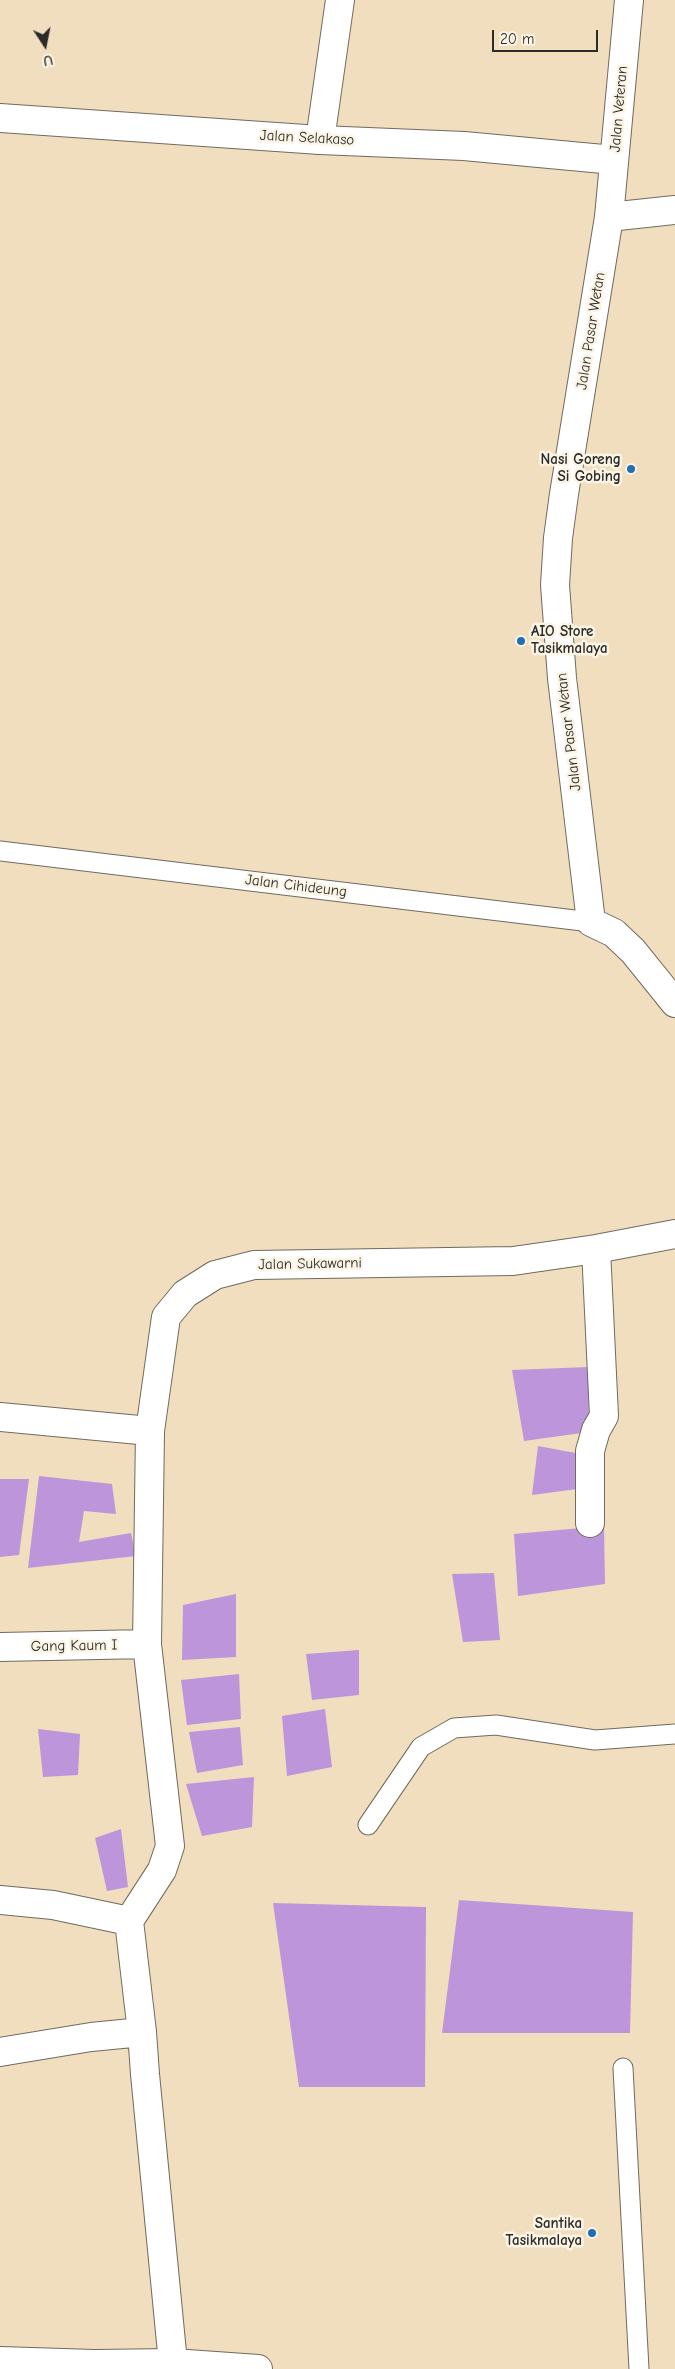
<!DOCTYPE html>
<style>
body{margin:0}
#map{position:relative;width:675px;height:2369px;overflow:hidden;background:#f1debf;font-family:"Comic Neue",sans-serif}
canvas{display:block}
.north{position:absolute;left:20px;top:20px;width:50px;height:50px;-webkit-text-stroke:4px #fcf5e5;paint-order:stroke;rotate:169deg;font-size:14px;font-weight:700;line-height:20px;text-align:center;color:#2b2b2b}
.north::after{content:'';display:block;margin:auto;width:18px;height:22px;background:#2b2b2b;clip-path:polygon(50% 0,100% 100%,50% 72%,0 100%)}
.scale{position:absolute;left:492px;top:30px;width:106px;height:22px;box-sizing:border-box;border:2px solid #2b2b2b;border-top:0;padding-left:6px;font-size:15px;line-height:18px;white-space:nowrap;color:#2b2b2b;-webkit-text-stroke:4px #fcf5e5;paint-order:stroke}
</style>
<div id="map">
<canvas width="675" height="2369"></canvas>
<div class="north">U</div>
<div class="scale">20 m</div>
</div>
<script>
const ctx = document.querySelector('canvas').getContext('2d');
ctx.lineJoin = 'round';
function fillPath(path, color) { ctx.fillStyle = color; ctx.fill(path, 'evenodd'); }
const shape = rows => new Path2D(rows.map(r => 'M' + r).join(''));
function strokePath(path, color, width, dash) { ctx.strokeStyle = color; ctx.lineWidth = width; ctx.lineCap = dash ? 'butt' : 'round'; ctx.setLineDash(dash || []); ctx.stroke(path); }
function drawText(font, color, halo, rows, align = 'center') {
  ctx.font = font + ' "Comic Neue",sans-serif'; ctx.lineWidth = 5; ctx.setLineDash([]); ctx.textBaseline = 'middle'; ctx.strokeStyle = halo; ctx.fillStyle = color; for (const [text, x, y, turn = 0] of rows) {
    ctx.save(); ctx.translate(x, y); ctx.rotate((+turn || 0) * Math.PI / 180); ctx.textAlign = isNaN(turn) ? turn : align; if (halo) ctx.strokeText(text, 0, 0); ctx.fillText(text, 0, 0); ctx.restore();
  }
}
const building = shape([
 [588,1367,589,1432,524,1441,512,1370],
 [538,1446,581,1454,585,1488,532,1495],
 [39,1476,112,1484,116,1514,84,1511,79,1542,131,1533,136,1556,28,1568],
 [0,1479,29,1479,19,1555,0,1557],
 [604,1526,605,1584,518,1596,514,1534],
 [494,1573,500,1640,463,1642,452,1574],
 [236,1594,236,1657,182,1660,183,1605],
 [359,1650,359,1695,312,1700,306,1654],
 [239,1674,241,1719,187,1725,181,1680],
 [325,1709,332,1767,287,1776,282,1716],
 [240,1727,243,1765,197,1773,189,1732],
 [38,1729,80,1734,78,1775,43,1777],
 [254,1777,252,1827,202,1836,186,1784],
 [121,1829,128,1887,107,1891,95,1838],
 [459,1900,633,1912,630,2033,442,2033],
 [273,1903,426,1907,425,2087,299,2087]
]);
const service = shape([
 [0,851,591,922],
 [368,1825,421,1747,454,1728,496,1725,595,1740,675,1734],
 [623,2068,639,2369]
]);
const minor = shape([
 [320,140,340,0],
 [0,1417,150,1431,166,1317,185,1294,215,1275,254,1265,513,1261,596,1249,675,1234],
 [150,1431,147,1644,170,1846,162,1870,129,1921,142,2032,145,2074,173,2363],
 [590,1523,590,1451,596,1430,604,1416,596,1249],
 [0,1647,147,1644],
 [0,1900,53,1905,129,1921],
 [0,2052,91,2037,142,2032]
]);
const tertiary = shape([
 [0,118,320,140,464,146,614,160],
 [609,217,675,210]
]);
const secondary = shape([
 [629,0,609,217,564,494,558,538,555,585,562,678,591,922,614,933,633,951,675,1003],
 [0,2361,94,2364,173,2363,258,2369]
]);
const markers = [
 [631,469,5,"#1f6fb2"],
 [521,641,5,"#1f6fb2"],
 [592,2233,5,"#1f6fb2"]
];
const streetNames = [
 ["Jalan Veteran",619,109,-85],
 ["Jalan Selakaso",307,138,3],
 ["Jalan Pasar Wetan",591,331,-81],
 ["Jalan Pasar Wetan",569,732,-97],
 ["Jalan Cihideung",296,886,7],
 ["Jalan Sukawarni",310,1264,-1],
 ["Gang Kaum I",74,1646,-1]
];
const poiNames = [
 ["Nasi Goreng",621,460],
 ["Si Gobing",621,477],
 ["AIO Store",531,632,"left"],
 ["Tasikmalaya",531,649,"left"],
 ["Santika",582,2224],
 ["Tasikmalaya",582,2241]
];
fillPath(building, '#bd95db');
strokePath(service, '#706a5f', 21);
strokePath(minor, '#706a5f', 30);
strokePath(tertiary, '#706a5f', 30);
strokePath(secondary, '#706a5f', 30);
strokePath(service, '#fff', 19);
strokePath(minor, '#fff', 28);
strokePath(tertiary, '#fff', 28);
strokePath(secondary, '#fff', 28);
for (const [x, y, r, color] of markers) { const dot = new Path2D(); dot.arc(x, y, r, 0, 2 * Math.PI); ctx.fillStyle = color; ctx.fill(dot); strokePath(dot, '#fcf5e5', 2); }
drawText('15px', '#2b2b2b', '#fcf5e5', streetNames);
drawText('bold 15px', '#2b2b2b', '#fcf5e5', poiNames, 'right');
</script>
